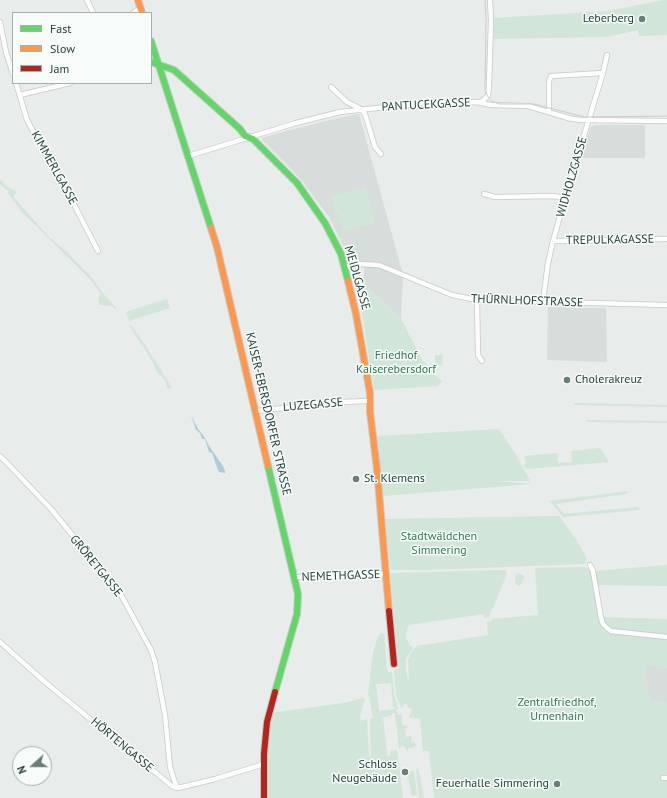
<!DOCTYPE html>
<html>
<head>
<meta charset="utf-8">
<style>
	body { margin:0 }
	#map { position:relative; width:667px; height:798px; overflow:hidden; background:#e8ecea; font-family:"PT Sans",sans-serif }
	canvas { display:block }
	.legend { position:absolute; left:12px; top:12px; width:140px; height:72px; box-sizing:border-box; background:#f7fbf9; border:1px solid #a3b1ad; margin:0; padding:5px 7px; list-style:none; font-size:12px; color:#24413c }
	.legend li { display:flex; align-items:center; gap:8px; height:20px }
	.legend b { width:20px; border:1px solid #a3b1ad }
	.north { position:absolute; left:12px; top:746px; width:40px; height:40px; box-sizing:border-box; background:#f7fbf9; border:1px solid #a3b1ad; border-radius:50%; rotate:249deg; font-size:11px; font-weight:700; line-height:16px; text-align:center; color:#24413c }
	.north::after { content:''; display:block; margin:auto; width:14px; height:18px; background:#697d79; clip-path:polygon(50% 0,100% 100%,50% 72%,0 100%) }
</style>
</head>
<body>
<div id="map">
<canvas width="667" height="798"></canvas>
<ul class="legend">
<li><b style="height:5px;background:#63d668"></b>Fast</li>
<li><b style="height:5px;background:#ff974d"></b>Slow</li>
<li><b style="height:5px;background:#b3261e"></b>Jam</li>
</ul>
<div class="north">N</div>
</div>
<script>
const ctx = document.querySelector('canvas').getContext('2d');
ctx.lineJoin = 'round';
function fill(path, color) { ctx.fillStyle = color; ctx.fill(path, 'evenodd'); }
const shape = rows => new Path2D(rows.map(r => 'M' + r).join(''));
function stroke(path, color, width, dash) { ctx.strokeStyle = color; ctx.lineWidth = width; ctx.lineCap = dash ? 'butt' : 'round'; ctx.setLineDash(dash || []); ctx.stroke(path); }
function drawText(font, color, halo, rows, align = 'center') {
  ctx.font = font + ' "PT Sans",sans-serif'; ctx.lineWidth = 3; ctx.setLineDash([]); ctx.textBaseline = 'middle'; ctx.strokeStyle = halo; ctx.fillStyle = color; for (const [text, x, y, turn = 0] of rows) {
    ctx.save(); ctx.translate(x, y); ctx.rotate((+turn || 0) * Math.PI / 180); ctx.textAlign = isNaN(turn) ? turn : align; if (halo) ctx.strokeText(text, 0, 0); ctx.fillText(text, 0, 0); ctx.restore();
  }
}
fill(shape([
	[359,114,403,275,401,319,364,284,363,278,364,277,364,267,350,271,346,252,329,217,302,181,289,167,262,140,262,138,282,132,346,116],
	[594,125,645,125,645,158,582,158,590,128],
	[548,307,606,308,607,362,547,360],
	[644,664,667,668,667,703,649,701]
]), '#d6dddb');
fill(shape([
	[664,0,667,0,667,35,639,36,638,30,606,37,494,39,494,18,608,11],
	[0,179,6,186,17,192,13,196,16,200,49,237,67,252,93,279,102,292,116,308,115,309,112,306,100,305,98,299,101,294,90,279,22,212,8,193,8,191,0,184],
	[366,187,376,223,343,232,338,213,335,213,331,196,355,190,360,207,355,189],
	[364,284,401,319,422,359,433,374,442,381,438,386,374,390,363,319,355,286],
	[167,299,170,308,129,321,126,312],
	[129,325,132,326,145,345,171,386,171,389,167,388,165,380,157,372,153,362],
	[435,355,443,355,442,365,435,364],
	[574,403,667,405,667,407,575,405],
	[586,420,667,421,667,423,587,422],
	[499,429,516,455,531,482,527,481,496,481,532,484,383,496,377,436],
	[600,448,609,462,526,469,523,465,526,464,524,456,557,453,558,463,572,462,571,451],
	[629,491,625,494,556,504,564,514,638,507,640,510,563,517,550,501],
	[559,516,576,539,587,559,584,564,426,570,390,570,385,519],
	[667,565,667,586,597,585,595,571],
	[581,567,587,568,591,570,600,621,607,630,667,638,667,668,644,665,649,701,667,703,667,798,434,798,429,751,423,751,420,719,418,718,409,718,409,715,411,714,411,708,408,708,407,704,404,704,402,709,396,695,394,671,398,669,390,573,502,570,505,570,507,574,489,617,485,618,483,614,409,625,406,632,406,638,410,646,413,647,406,659,406,669,408,680,409,680,408,660,412,651,417,646,488,635,487,622,492,621,492,619,538,615,535,568],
	[518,573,523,575,524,577,520,586,518,586,516,584,515,581,516,575],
	[602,617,667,619,667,636,610,629,604,623],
	[384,633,387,670,389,672,392,672,394,694,398,708,396,710,398,715,401,714,402,718,402,726,406,725,408,728,404,729,404,730,405,730,406,737,411,736,412,742,414,742,416,745,413,748,408,748,407,753,406,749,402,745,399,749,395,713,392,713,392,715,383,718,387,754,386,756,391,755,390,751,397,750,403,798,264,798,264,764,270,713,343,703,363,698,365,699,360,716,361,721,367,719,369,756,371,756,370,719,373,718,370,699,368,695,373,652,377,640,380,634],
	[391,683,393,707,395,707,395,709,379,711,376,684],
	[418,768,423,791,424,798,419,798,416,770],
	[414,771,417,795,412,796,407,772]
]), '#d1e5d9');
fill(shape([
	[191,415,198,429,205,438,209,446,223,466,225,471,225,473,219,472,218,470,212,453,209,452,205,439,202,439,200,433,196,430]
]), '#aaced9');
const street = shape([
	[87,0,93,13],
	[133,13,140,8],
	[0,22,6,52,13,74],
	[16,83,27,120,38,140,47,152,98,251],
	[331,87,347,102,361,109,365,114,375,147,381,154],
	[20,95,70,83],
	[481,102,488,96,489,86,491,20,490,0],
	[549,112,549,81,551,76,603,73],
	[188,156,296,123,340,112,424,103,477,102,491,105,528,106,572,119,582,120,667,121],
	[484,194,495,197,553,196,565,198],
	[553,241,667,239],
	[345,267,359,264,379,265,452,295,477,300,667,305],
	[477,300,478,355,482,361],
	[543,301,548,263,553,241,565,198,603,73,607,55],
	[256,411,340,402,369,401],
	[0,456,8,464,51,509,120,593,151,650,155,662,165,715,170,767,174,780,178,788],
	[590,565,593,571,601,618,603,624,607,628,611,631,667,637],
	[295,577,345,576,386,574],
	[0,642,45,682,172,786,178,788,215,779,264,764],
	[663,778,667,778]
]);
const fast = shape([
	[151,41,211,228],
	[151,62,174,70,240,129,245,136,253,139,297,183,325,223,341,254,348,281],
	[268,466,298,594,297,614,275,692]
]);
const slow = shape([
	[138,0,142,13],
	[211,228,217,247,268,466],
	[348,281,356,314,370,393,370,412,377,469,389,611]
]);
const jam = shape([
	[389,611,394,664],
	[264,798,264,754,267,722,275,692]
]);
stroke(street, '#c5c9c8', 6);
stroke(fast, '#c3cac8', 8);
stroke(slow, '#c3cac8', 8);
stroke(jam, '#c3cac8', 8);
stroke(street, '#fcfcfc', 4.5);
stroke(fast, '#63d668', 6);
stroke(slow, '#ff974d', 6);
stroke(jam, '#b3261e', 6);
stroke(shape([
	[485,0,486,18,485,89,488,97,492,101,499,104,534,104,584,117,667,116]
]), '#c9cdcb', 1);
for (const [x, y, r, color] of [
	[642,19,4,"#697d79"],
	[567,380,4,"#697d79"],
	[356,479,4,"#697d79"],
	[405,772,4,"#697d79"],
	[557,784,4,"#697d79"]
]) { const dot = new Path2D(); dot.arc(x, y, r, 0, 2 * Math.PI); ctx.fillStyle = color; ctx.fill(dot); stroke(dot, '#f7fbf9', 1.5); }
drawText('12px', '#24413c', '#f7fbf9', [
	["Leberberg",634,19],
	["Cholerakreuz",575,380,"left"],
	["St. Klemens",364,479,"left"],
	["Schloss",397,765],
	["Neugebäude",397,779],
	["Feuerhalle Simmering",549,784]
], 'right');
drawText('12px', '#24413c', '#f7fbf9', [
	["PANTUCEKGASSE",426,105,-3],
	["KIMMERLGASSE",54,168,61],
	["WIDHOLZGASSE",572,177,-74],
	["TREPULKAGASSE",610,240,-1],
	["MEIDLGASSE",357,278,74],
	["THÜRNLHOFSTRASSE",527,301,2],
	["LUZEGASSE",313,405,-5],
	["KAISER-EBERSDORFER STRASSE",268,414,77],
	["GRÖRETGASSE",96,566,51],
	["NEMETHGASSE",341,576,-2],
	["HÖRTENGASSE",122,745,40]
]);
drawText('12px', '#2e7852', '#f7fbf9', [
	["Friedhof",396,356],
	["Kaiserebersdorf",396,370],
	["Stadtwäldchen",439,537],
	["Simmering",439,551],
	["Zentralfriedhof,",557,703],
	["Urnenhain",557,717]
]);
</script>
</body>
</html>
